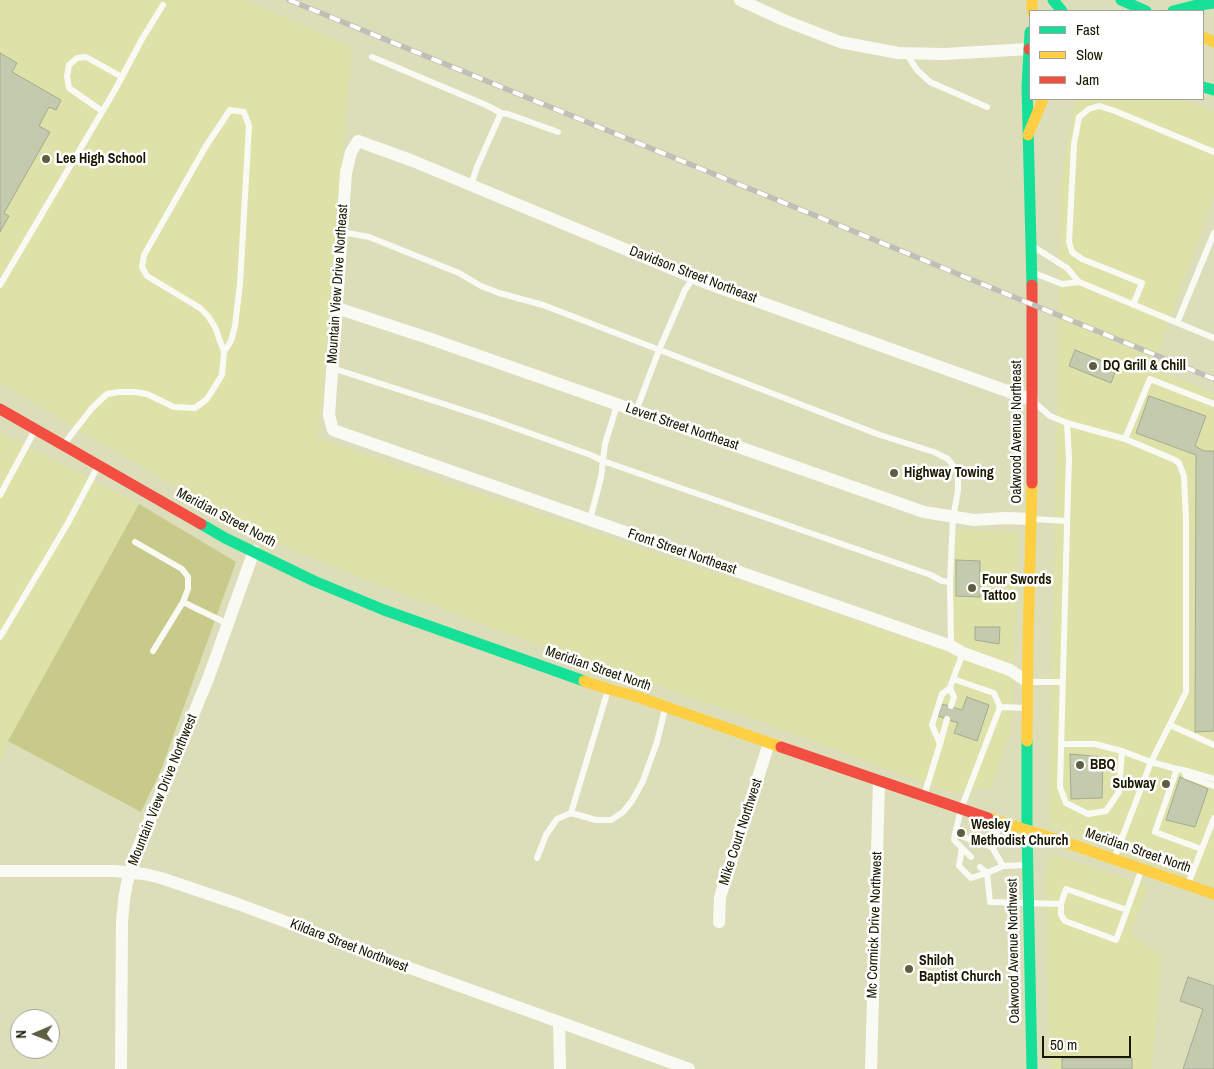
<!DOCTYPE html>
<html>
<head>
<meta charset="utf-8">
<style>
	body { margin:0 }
	#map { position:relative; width:1214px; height:1069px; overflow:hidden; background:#dcdeba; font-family:"Archivo Narrow",sans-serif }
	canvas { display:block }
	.legend { position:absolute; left:1029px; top:10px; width:175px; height:90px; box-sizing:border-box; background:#fff; border:1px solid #a3a399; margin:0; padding:6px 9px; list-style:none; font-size:15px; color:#191901 }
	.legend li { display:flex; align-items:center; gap:10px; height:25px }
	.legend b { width:25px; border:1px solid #a3a399 }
	.north { position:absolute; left:10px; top:1009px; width:50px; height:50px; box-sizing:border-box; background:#fff; border:1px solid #a3a399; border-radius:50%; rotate:269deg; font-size:14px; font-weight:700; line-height:20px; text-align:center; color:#191901 }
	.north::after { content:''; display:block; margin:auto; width:18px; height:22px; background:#5d5e42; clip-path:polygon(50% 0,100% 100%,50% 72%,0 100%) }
	.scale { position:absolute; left:1042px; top:1036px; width:89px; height:22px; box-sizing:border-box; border:2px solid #191901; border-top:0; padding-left:6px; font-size:15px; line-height:18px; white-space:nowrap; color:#191901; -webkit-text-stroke:4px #fff; paint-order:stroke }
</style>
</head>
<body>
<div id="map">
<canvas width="1214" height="1069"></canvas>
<ul class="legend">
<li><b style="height:6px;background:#16e098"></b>Fast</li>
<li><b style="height:6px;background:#ffcf43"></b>Slow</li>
<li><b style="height:6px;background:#f24e42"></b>Jam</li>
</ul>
<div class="north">N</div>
<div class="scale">50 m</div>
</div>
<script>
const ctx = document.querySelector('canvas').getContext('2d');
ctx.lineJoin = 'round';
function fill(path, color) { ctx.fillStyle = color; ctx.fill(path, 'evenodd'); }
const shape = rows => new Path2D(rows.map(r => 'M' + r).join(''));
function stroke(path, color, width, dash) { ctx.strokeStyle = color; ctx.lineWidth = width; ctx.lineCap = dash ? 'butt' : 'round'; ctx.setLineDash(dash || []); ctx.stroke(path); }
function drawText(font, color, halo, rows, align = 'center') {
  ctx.font = font + ' "Archivo Narrow",sans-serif'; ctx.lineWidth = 5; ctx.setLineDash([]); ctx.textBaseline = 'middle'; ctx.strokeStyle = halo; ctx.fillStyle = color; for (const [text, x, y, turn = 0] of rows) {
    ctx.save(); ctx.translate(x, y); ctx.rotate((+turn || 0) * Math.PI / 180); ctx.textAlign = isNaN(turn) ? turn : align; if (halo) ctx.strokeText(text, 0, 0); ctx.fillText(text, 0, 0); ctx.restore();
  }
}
fill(shape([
	[0,0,246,0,352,47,318,439,951,653,953,554,957,530,1018,532,1011,731,991,788,952,793,740,714,493,629,308,556,245,527,0,383],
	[1075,99,1177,99,1214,111,1214,196,1152,368,1214,394,1214,886,1049,827,1061,182],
	[0,432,139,504,8,741,0,761],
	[1052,854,1149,887,1130,933,1162,956,1152,1069,1049,1069,1046,873]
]), '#dee1a8');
fill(shape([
	[139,504,236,562,161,770,141,812,8,741]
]), '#c8ca8a');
const building = shape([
	[0,53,17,63,12,72,61,100,56,110,49,107,39,126,50,132,4,213,9,216,0,232,0,53],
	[1075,350,1117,367,1111,383,1069,366,1075,350],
	[1149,396,1206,416,1195,446,1204,451,1214,451,1214,731,1195,732,1196,455,1136,433,1149,396],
	[956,560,980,561,980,597,956,596,956,560],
	[975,627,1000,627,999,644,975,640,975,627],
	[967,697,989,705,977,741,954,733,958,723,938,716,942,704,962,710,967,697],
	[1070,754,1103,757,1102,798,1071,799,1070,754],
	[1180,777,1208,789,1195,827,1166,820,1180,777],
	[1188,977,1214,986,1214,1069,1183,1069,1203,1009,1180,1001,1188,977],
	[1062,1058,1132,1058,1132,1069,1062,1069,1062,1058]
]);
fill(building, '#c3caae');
stroke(building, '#a4ab90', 1);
stroke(shape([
	[906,53,917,70,930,82,987,107],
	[372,57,486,105,501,113,508,114,558,132],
	[230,110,244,112,249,126,240,284,235,326,231,341,224,352,215,327,208,316,200,308,147,276,142,267,144,255,206,146,230,110],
	[102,111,69,88,67,77,69,65,77,58,86,57,122,77],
	[471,185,477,167,501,113],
	[342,232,369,237,459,273,481,286,499,293,543,305,880,435,934,452,948,459,958,472,958,490,953,518,950,582,951,646],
	[1034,247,1067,268,1079,282,1214,338],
	[1034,273,1062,284,1079,282],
	[0,285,115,90,142,39,163,5],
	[1133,305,1142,283,1082,259,1072,252,1069,242,1074,144,1079,117,1089,109,1099,106,1115,111,1214,152],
	[1177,323,1214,233],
	[332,368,487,418,591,455,603,461,931,575,942,581,950,582],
	[1035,403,1050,416,1067,423,1125,439,1175,460,1179,463,1184,476,1186,521,1186,692,1151,762,1114,859],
	[636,411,659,350,685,290,694,277],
	[1067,423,1069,458,1068,490,1060,787,1066,803,1088,814,1106,811,1119,792,1122,751],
	[1125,439,1150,379,1214,404],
	[64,444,92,408,107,394,119,392,135,392,147,394,174,407,195,408,207,399,222,375,224,352],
	[0,495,35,430],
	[1033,519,1067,521],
	[590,520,601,477,605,444,617,405],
	[135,542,182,569,188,577,188,589,183,602],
	[0,637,68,523,98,466],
	[153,651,183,602,228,624],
	[963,653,953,679,994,693,1000,707],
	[1029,682,1063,682],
	[950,688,954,697,951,706],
	[1170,725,1214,745],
	[940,744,947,719],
	[1062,744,1095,744,1122,751,1151,762,1177,769],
	[1184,770,1186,776,1214,786],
	[924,796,940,744,932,725,942,694,950,688,953,679],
	[571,813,608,690],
	[1000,824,992,847,1003,866],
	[955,834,954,840,971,857],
	[992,847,955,834,961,809,1000,707,1027,708],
	[962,848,959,866,971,878,987,873,980,867],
	[1201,849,1155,832,1177,769,1184,770,1214,779],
	[537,858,546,835,557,819,571,813,596,820,611,820,623,812,632,801,643,781,657,742,665,709],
	[1027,865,1003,866,987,873,990,902,1061,904],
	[1188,884,1214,818],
	[1127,910,1066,889,1061,904,1061,915,1065,921,1116,940,1127,910,1141,871]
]), '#fafaf5', 6);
stroke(shape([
	[740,0,786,21,840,42,898,53,944,54,1029,49],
	[337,308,431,339,924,512,974,520,1005,518,1031,519],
	[1028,682,1010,670,963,653,951,646,333,430,329,415,346,173,351,152,358,141,413,161,704,282,1032,400],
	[0,871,115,871,144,874,161,878,238,904,396,963,689,1069],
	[719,922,720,897,769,743],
	[559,1023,560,1069],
	[121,1069,122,922,124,900,127,883,135,855,208,679,254,551],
	[871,1069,879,781]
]), '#fafaf5', 12);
stroke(shape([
	[1053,0,1062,11],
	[1121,0,1146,11],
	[1173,11,1193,6,1214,3],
	[1030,32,1027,87,1032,285],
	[1203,87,1214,90],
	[201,524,225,538,314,581,384,610,584,681],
	[1027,741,1027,831,1032,1069]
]), '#16e098', 11);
stroke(shape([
	[1032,0,1032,11],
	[1203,37,1214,42],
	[1028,135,1043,99],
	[584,681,608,689,635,696,781,747],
	[1027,741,1028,642,1032,483],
	[988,818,1062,841,1214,894]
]), '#ffcf43', 11);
stroke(shape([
	[1029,49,1030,49],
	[1032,285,1032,483],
	[0,409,201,524],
	[781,747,988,818]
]), '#f24e42', 11);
const rail = shape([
	[289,0,1214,379]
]);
stroke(rail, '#bfbfb6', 5.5);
stroke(rail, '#fff', 4, [11]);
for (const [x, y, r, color] of [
	[46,159,5,"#5d5e42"],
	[1093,366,5,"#5d5e42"],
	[894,473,5,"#5d5e42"],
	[972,588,5,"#5d5e42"],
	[1080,765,5,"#5d5e42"],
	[1166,784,5,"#5d5e42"],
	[961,833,5,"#5d5e42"],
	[909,969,5,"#5d5e42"]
]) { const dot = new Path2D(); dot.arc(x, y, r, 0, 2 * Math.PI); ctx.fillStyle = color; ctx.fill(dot); stroke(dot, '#fff', 2); }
drawText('bold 14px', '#191901', '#fff', [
	["Lee High School",56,159],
	["DQ Grill & Chill",1103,366],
	["Highway Towing",904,473],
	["Four Swords",982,580],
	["Tattoo",982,596],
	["BBQ",1090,765],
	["Subway",1156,784,"right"],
	["Wesley",971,825],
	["Methodist Church",971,841],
	["Shiloh",919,961],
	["Baptist Church",919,977]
], 'left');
drawText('14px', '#191901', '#fff', [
	["Davidson Street Northeast",693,275,21],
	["Mountain View Drive Northeast",338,284,-86],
	["Levert Street Northeast",682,427,19],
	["Oakwood Avenue Northeast",1017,432,-90],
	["Meridian Street North",226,518,28],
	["Front Street Northeast",682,552,19],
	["Meridian Street North",598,669,19],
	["Mountain View Drive Northwest",163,790,-68],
	["Mike Court Northwest",741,832,-72],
	["Meridian Street North",1138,851,19],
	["Mc Cormick Drive Northwest",875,925,-88],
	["Kildare Street Northwest",349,946,21],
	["Oakwood Avenue Northwest",1014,951,-91]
]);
</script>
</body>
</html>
